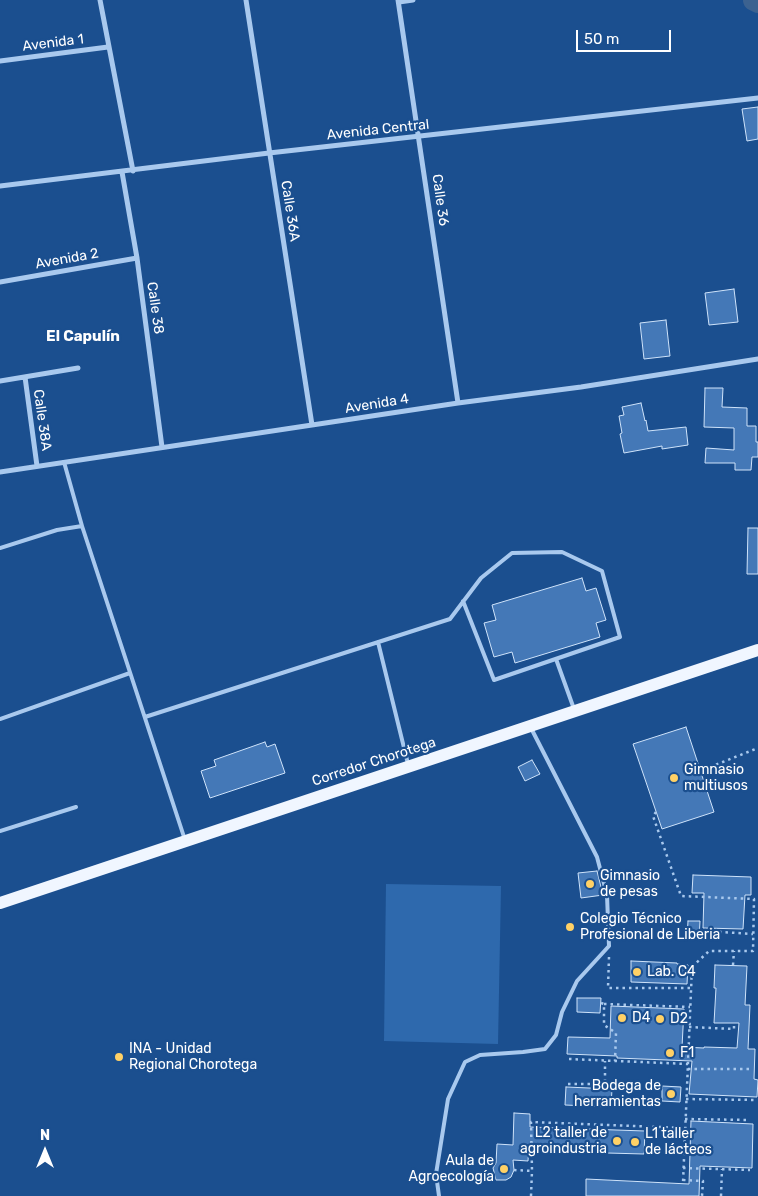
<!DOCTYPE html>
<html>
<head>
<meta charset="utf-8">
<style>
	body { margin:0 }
	#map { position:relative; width:758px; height:1196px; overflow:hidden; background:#1b4f8f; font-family:Rubik,sans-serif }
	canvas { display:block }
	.north { position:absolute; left:20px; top:1126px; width:50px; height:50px; -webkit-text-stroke:4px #1b4f8f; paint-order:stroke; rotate:0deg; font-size:14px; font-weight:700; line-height:20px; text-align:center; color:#fff }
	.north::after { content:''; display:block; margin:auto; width:18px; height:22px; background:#fff; clip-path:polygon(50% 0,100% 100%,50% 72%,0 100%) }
	.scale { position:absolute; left:576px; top:30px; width:95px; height:22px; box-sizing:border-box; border:2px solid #fff; border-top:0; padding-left:6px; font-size:15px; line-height:18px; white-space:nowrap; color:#fff; -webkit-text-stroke:4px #1b4f8f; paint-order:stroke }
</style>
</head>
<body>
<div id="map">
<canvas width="758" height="1196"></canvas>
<div class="north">N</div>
<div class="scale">50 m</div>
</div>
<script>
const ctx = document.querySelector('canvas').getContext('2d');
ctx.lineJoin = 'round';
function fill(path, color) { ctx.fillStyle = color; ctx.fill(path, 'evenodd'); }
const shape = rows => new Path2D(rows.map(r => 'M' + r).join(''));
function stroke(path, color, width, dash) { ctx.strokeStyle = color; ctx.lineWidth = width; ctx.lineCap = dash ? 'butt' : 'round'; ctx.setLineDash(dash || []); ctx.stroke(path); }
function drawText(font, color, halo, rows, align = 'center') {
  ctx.font = font + ' Rubik,sans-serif'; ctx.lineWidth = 4.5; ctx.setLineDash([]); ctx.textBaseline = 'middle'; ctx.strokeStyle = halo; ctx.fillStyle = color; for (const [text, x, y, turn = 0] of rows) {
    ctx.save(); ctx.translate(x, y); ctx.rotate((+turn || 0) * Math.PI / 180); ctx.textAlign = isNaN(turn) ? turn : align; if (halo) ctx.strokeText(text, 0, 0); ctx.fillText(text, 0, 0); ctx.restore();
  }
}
fill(shape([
	[386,884,501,886,498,1044,384,1041]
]), '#2e69ad');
stroke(shape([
	[754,0,758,2]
]), '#3c6290', 22);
const building = shape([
	[758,107,758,139,747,141,742,109,758,107],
	[734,289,738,322,709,325,705,293,734,289],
	[666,320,670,356,644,359,640,323,666,320],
	[705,388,723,388,722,407,747,408,747,426,756,426,756,442,758,442,758,457,752,457,751,470,735,470,735,463,705,463,706,448,734,450,734,428,704,427,705,388],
	[641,403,645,421,646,420,648,431,686,427,688,445,662,449,662,446,624,453,620,434,622,433,619,416,624,415,622,407,641,403],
	[748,528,758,528,758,574,747,574,748,528],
	[582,578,586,591,596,588,606,620,596,623,600,637,515,663,512,652,494,657,484,623,496,620,492,605,582,578],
	[686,727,714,812,662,829,633,744,686,727],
	[265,742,267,747,275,744,285,773,210,798,201,771,216,766,214,760,265,742],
	[532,760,540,774,525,781,518,767,532,760],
	[597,871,603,895,581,898,578,873,597,871],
	[693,875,751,877,751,895,745,895,743,929,703,928,704,893,692,893,693,875],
	[688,921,700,921,699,939,687,939,688,921],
	[631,961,677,963,677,964,688,965,687,984,631,982,631,961],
	[715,965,747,966,745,1005,750,1005,748,1049,755,1049,754,1079,758,1080,757,1097,689,1094,692,1061,617,1058,617,1056,567,1054,568,1037,610,1038,611,1006,684,1009,682,1047,704,1048,704,1047,737,1048,739,1023,714,1023,716,988,714,988,715,965],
	[577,998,601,998,600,1013,577,1012,577,998],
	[662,1086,681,1087,680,1102,662,1101,662,1086],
	[566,1087,612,1089,611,1107,565,1105,566,1087],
	[514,1113,530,1114,530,1127,645,1131,644,1154,607,1153,607,1148,529,1144,528,1161,513,1160,514,1170,511,1177,506,1180,496,1180,493,1168,496,1163,497,1144,513,1145,514,1113],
	[691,1121,753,1124,752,1168,700,1166,699,1196,586,1196,586,1179,689,1184,691,1121]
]);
fill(building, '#4478b7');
stroke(building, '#cfe3fa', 1);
stroke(shape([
	[710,767,758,748],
	[656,812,653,816,681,896,754,899,753,951,709,951,692,967,683,1183],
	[706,931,753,934],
	[609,957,608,988,691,988],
	[733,965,734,951],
	[601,1003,604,1004,604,1025,616,1033,615,1061],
	[604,1004,690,1007],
	[689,1027,734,1029,734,1023],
	[569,1059,688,1064],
	[688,1069,753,1069],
	[568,1084,605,1084,605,1061],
	[686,1099,756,1100],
	[685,1119,750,1120],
	[683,1168,750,1170],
	[514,1170,532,1171,531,1122,685,1128],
	[683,1180,703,1181,702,1196],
	[531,1196,532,1171],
	[721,1196,722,1169]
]), '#a9c9ee', 2.5, [2.5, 4]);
stroke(shape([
	[64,462,82,526],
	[0,548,57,530,82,526,185,840],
	[378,642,408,764],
	[556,659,574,709],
	[145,717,450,619,481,578,512,553,562,552,602,571,620,637,494,680,463,601],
	[0,719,130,673],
	[0,831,76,807],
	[439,1196,436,1174,448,1099,465,1062,480,1055,523,1052,545,1049,556,1035,562,1012,577,981,609,946,607,895,597,857,531,728]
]), '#a9c9ee', 4);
stroke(shape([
	[100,0,133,171],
	[246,0,312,425],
	[398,0,458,403],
	[399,2,413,0],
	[0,61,108,47],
	[122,172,137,258,162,447],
	[0,186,269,153,758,98],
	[0,282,137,258],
	[25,377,37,466],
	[0,381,78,368],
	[0,472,458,403,581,387,758,359]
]), '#a9c9ee', 5);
stroke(shape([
	[0,903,758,650]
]), '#f0f6ff', 12);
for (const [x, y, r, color] of [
	[674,778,5,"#ffd166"],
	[590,884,5,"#ffd166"],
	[570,927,5,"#ffd166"],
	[637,972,5,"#ffd166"],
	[622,1018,5,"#ffd166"],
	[660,1019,5,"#ffd166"],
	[670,1053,5,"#ffd166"],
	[119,1057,5,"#ffd166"],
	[671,1094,5,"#ffd166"],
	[617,1141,5,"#ffd166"],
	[635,1142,5,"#ffd166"],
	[504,1169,5,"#ffd166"]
]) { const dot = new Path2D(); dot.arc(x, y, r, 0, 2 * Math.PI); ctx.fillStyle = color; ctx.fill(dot); stroke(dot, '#1b4f8f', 2); }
drawText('14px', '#fff', '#1b4f8f', [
	["Avenida 1",53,43,-7],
	["Avenida Central",378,130,-6],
	["Calle 36",440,200,82],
	["Calle 36A",290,211,81],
	["Avenida 2",67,259,-10],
	["Calle 38",155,308,82],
	["Avenida 4",377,404,-9],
	["Calle 38A",42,420,82],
	["Corredor Chorotega",374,762,-18]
]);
drawText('14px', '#fff', '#1b4f8f', [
	["Gimnasio",684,770],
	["multiusos",684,786],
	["Gimnasio",600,876],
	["de pesas",600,892],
	["Colegio Técnico",580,919],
	["Profesional de Liberia",580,935],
	["Lab. C4",647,972],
	["D4",632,1018],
	["D2",670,1019],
	["INA - Unidad",129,1049],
	["Regional Chorotega",129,1065],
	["F1",680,1053],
	["Bodega de",661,1086,"right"],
	["herramientas",661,1102,"right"],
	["L2 taller de",607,1133,"right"],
	["agroindustria",607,1149,"right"],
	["L1 taller",645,1134],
	["de lácteos",645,1150],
	["Aula de",494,1161,"right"],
	["Agroecología",494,1177,"right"]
], 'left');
drawText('bold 15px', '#fff', '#1b4f8f', [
	["El Capulín",83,337]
]);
</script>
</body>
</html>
